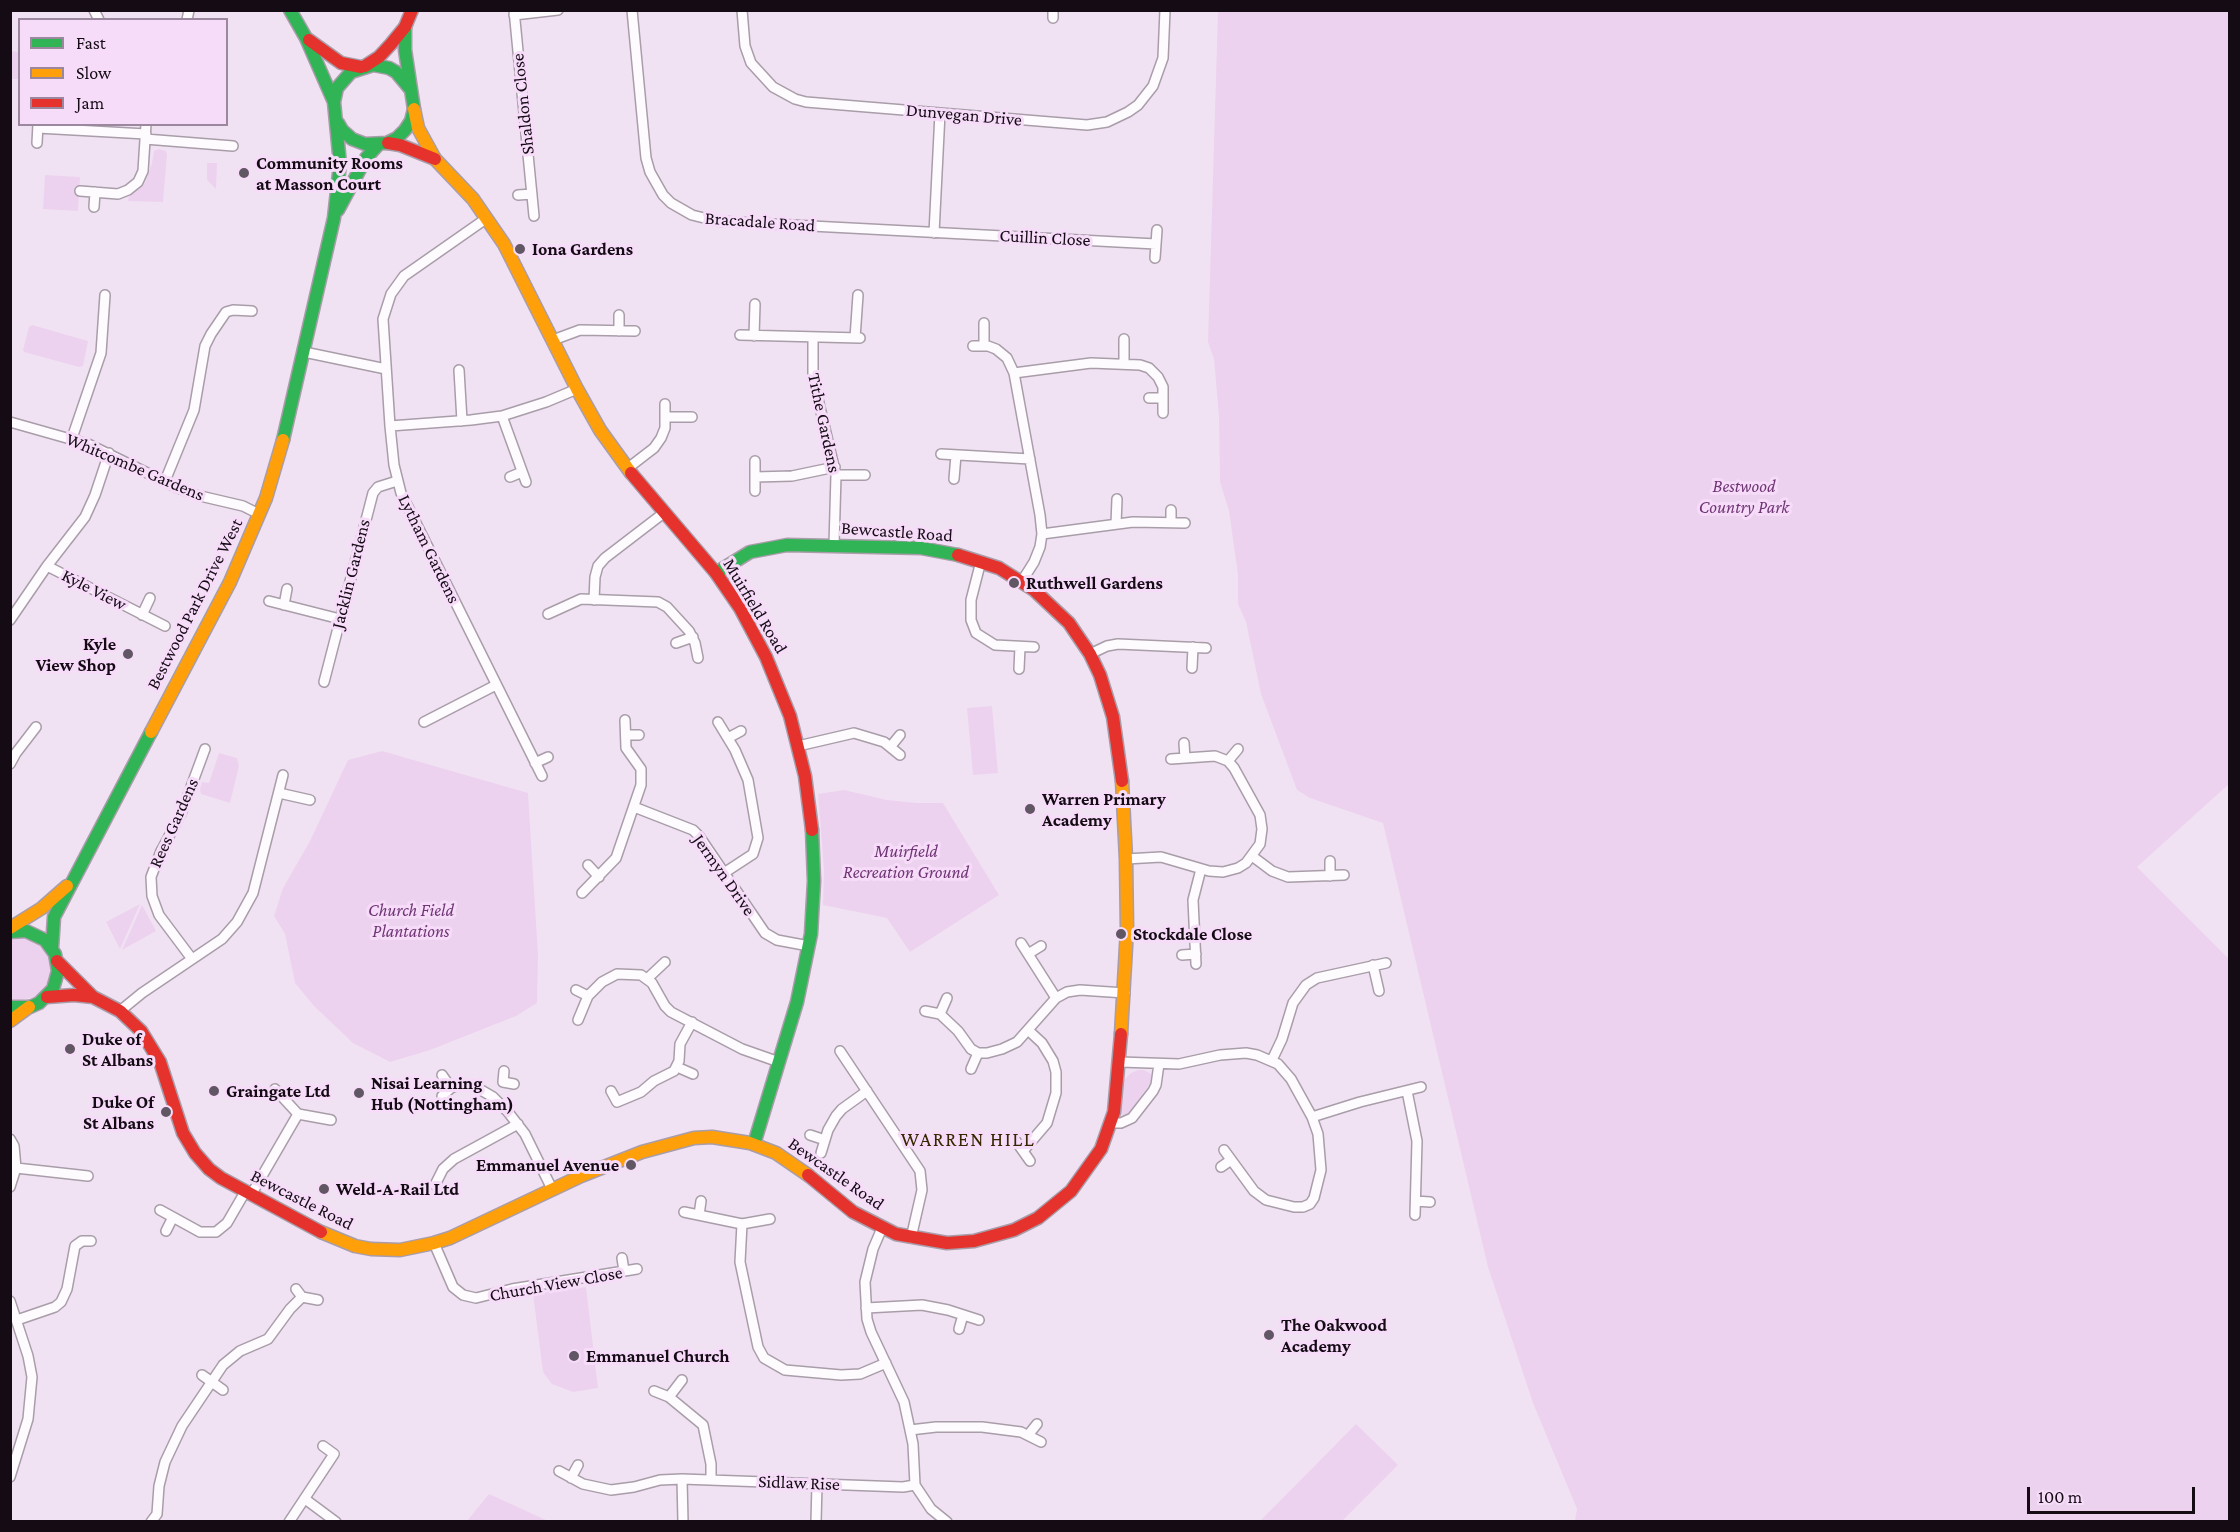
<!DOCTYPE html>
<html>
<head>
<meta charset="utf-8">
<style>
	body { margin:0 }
	#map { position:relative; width:2240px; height:1532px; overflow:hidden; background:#f1e2f3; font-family:"Crimson Pro",serif }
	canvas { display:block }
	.frame { position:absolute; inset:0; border:12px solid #140b15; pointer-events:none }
	.legend { position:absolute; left:18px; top:18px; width:210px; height:108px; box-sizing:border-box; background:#f7dcf9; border:2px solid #9c889e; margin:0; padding:8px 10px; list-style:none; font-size:18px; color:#140b15 }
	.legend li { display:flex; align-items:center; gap:12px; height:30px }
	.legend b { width:30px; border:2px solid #9c889e }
	.scale { position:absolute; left:2027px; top:1487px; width:168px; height:27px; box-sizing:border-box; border:3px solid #140b15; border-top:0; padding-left:8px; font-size:18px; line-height:21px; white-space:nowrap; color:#140b15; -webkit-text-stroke:4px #f7dcf9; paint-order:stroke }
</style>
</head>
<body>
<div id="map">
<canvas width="2240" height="1532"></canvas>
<div class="frame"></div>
<ul class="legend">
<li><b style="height:8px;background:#30b455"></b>Fast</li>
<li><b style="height:8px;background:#ff9f0a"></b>Slow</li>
<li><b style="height:8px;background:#e5322d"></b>Jam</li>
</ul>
<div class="scale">100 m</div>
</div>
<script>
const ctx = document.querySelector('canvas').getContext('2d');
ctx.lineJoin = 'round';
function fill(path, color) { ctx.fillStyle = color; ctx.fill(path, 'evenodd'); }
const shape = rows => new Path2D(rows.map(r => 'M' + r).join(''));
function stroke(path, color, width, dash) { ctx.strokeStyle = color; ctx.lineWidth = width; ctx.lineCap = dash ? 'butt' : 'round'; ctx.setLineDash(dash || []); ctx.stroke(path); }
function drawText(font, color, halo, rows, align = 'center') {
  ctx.font = font + ' "Crimson Pro",serif'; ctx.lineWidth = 6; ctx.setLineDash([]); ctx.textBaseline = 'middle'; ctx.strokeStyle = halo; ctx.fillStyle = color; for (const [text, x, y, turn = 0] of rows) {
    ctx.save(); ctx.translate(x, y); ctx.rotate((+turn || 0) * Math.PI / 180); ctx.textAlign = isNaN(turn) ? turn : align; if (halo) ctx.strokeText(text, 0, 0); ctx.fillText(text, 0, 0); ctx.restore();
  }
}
fill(shape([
	[1218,11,2229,11,2229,784,2137,867,2229,959,2229,1521,1575,1521,1577,1509,1533,1403,1488,1267,1383,823,1310,798,1297,790,1261,694,1246,622,1238,604,1238,575,1229,511,1220,482,1219,416,1214,359,1208,342],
	[11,51,19,52,19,79,11,79],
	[159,149,166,151,167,155,163,202,128,201,129,196,145,183,152,163,154,151],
	[207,163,217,163,216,189,207,180],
	[45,175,80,177,78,211,43,209],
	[32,325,88,341,83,366,79,367,24,352,23,350,29,327],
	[992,706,998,773,973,775,967,708],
	[382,751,528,793,538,955,537,1003,516,1016,430,1050,390,1062,353,1043,314,1006,295,983,285,934,274,916,283,888,310,841,348,760],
	[219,753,237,758,239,766,230,803,201,794,200,789,202,782,209,783],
	[844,790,887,800,916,803,943,803,999,895,910,952,887,918,823,905,824,870,818,794],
	[140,904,120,949,106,922],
	[142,905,156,931,122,950],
	[24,938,37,943,43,947,50,959,52,973,47,986,38,996,17,1001,11,1000,10,940],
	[1138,1070,1144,1070,1151,1074,1151,1082,1129,1114,1124,1116,1121,1115,1120,1110,1124,1080,1131,1073],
	[586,1287,598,1388,573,1392,552,1384,543,1372,533,1294],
	[1356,1424,1398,1465,1342,1521,1260,1521],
	[489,1494,546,1520,547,1521,467,1521]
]), '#edd2ef');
const street = shape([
	[94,10,99,20],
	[514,10,534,216],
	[632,10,646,158,650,172,663,195,671,203,692,215,716,221,1156,244],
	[742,10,745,46,751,63,773,87,795,99,806,102,1087,125,1107,122,1128,112,1138,105,1153,86,1163,58,1165,10],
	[514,15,558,10],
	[1053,18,1053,10],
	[187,20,189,10],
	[38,128,146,134],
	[145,139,233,146],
	[37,143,38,124],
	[80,191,118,194,128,190,138,182,143,171,146,124],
	[518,195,532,194],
	[94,207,95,192],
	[487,218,404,276,391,294,383,319,390,426,394,465,401,493,542,776],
	[934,233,940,113],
	[1155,258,1157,230],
	[619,331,619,315],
	[740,335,860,338],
	[754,336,755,304],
	[813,337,813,378,836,475,834,545],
	[855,338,858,295],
	[553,340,580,330,635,331],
	[973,346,988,346,996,349,1007,358,1014,373,1040,515,1042,534,1040,547,1034,562,1022,581],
	[984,346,984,323],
	[304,352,386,369],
	[1124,363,1124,339],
	[459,370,462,421],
	[1014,373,1091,363,1140,365,1149,368,1158,377,1163,387,1163,413],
	[1149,398,1163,398],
	[502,416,526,482],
	[665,417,692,417],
	[10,422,88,444,178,488,196,495,243,506,259,514],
	[390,426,471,420,502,416,546,402,577,389],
	[72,438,101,353,105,295],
	[941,454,1030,459],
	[755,461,755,491],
	[628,468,654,448,661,438,665,428,665,404],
	[836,475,865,475],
	[510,477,522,472],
	[755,477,792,476,835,467],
	[954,479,956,455],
	[165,481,194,410,205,346,211,334,226,312,233,310,252,311],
	[1171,522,1171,510],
	[1116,524,1117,499],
	[1042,534,1133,522,1185,523],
	[981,561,971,600,971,620,976,633,995,645,1034,647],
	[47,566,165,626],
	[594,600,595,577,598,566,605,558,665,512],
	[269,601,340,619],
	[284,605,287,589],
	[548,614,581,599,658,602,667,607,689,631,695,643,698,658],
	[142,615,150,598],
	[10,620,47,566,85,517,95,495,109,453],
	[676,643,693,637],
	[1090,654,1107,646,1118,644,1206,648],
	[1192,668,1193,647],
	[1019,669,1020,647],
	[324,682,373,493,378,487,397,481],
	[424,722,496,685],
	[718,722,735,750,748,780,758,838,753,854,724,873],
	[626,735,639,735],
	[728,738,741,731],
	[1184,743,1185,758],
	[798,746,854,733,884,742,900,755],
	[891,746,900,735],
	[1228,761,1238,749],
	[535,763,548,757],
	[10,764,16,753,36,727],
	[279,793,310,800],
	[634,807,693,830,699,836,765,933,777,940,809,946],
	[1252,856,1272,871,1288,877,1344,875],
	[1126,859,1161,857,1209,871,1223,872,1238,868,1246,863,1260,844,1262,829,1260,815,1234,768,1228,761,1215,756,1171,759],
	[1330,861,1330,876],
	[588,865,599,877],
	[582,893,616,858,641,785,641,769,626,748,625,720],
	[1021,943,1056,998],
	[1028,954,1041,946],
	[1182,955,1196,954],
	[192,959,159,915,152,896,151,877,161,851,181,814,205,749],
	[1196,964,1193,900,1201,869],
	[1373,965,1379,991],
	[648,978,665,962],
	[576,990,588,996],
	[120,1011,142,993,222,939,237,922,253,893,283,775],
	[925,1011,940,1014,947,998],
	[940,1014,958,1031,971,1049,978,1053,987,1053,1002,1049,1017,1042,1056,998,1067,992,1080,990,1125,993],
	[578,1020,588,996,602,982,617,974,641,975,652,983,665,1006,671,1012,742,1049,779,1062],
	[840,1051,920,1171,922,1190,911,1238],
	[1272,1060,1282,1039,1293,1003,1306,985,1317,978,1386,963],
	[1120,1062,1179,1064,1220,1055,1246,1053,1257,1055,1278,1064,1291,1079,1312,1117,1318,1134,1321,1170,1314,1198,1310,1204,1303,1207,1294,1207,1266,1200,1254,1191,1224,1150],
	[677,1067,693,1074],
	[971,1069,978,1053],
	[504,1071,503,1082,514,1084],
	[442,1075,451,1088],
	[275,1089,298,1114,331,1120],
	[611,1091,617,1102,641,1092,654,1081,674,1071,679,1061,680,1044,692,1022],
	[1407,1091,1417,1141,1415,1215],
	[442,1096,451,1088,461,1084,474,1086,493,1097,508,1112,525,1134,552,1189],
	[1312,1117,1360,1102,1421,1087],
	[1111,1123,1121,1123,1132,1118,1153,1091,1156,1085,1159,1064],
	[810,1135,825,1140],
	[1013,1137,1030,1161],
	[10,1139,14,1146,16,1168,10,1187],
	[1023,1151,1047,1123,1056,1093,1056,1072,1053,1061,1042,1043,1028,1030],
	[821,1153,828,1130,836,1116,842,1109,867,1091],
	[1221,1167,1231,1160],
	[16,1168,88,1176],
	[435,1185,443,1169,454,1159,518,1124],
	[251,1195,298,1114],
	[1416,1201,1430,1202],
	[160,1210,200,1232,216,1232,227,1223,245,1192],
	[684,1212,742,1224,770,1219],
	[699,1215,701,1201],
	[742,1224,740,1262,758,1347,764,1358,785,1370,841,1375,860,1374,886,1363],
	[882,1228,873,1249,865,1282,867,1319,871,1332,904,1402,913,1444,915,1485,931,1509,947,1522],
	[166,1231,173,1217],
	[434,1243,453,1287,463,1295,476,1298,512,1289,637,1269],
	[622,1258,624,1271],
	[296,1289,302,1297,318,1300],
	[10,1301,28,1356,32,1377,28,1419,10,1477],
	[866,1308,922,1305,948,1310,979,1320],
	[17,1320,55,1307,61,1302,67,1289,75,1246,82,1241,91,1241],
	[959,1329,963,1315],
	[202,1375,223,1390],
	[654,1391,669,1397,703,1425,711,1464,711,1480],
	[669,1397,682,1380],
	[910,1430,936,1427,982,1427,1021,1432,1041,1442],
	[1029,1434,1037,1424],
	[559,1471,583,1484,611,1490,634,1487,660,1480,682,1479,903,1487,915,1485],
	[571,1478,578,1465],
	[682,1479,683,1522],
	[305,1499,336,1522],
	[151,1522,157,1514,159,1486,165,1462,182,1426,223,1365,240,1351,268,1339,290,1309,302,1297],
	[289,1522,334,1454,323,1446],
	[816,1522,817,1484]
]);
const fast = shape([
	[290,10,306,38,334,102],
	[338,123,342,130,352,139,365,144,387,143,397,138,405,130,411,121,414,109,405,50,405,27],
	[338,210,366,158,378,145],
	[283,440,334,218,340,164,334,102,337,88,351,72,373,65,389,68,396,72,411,90],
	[716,573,750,552,787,545,921,548,958,555],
	[10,932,26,931,45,940,55,954,58,971,53,989,39,1003,30,1007,10,1007],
	[52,948,54,917,151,732],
	[754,1144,797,1002,811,934,814,881,812,830]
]);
const slow = shape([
	[414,109,418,128,435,159,473,199,504,244,577,389,600,430,631,473],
	[151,732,230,582,266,498,283,440],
	[10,928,42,908,67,886],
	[10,1021,29,1007],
	[1121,1034,1127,929,1126,859,1122,781],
	[321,1232,355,1246,371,1249,400,1250,434,1243,450,1238,581,1176,642,1152,694,1138,712,1137,750,1143,776,1153,808,1175]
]);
const jam = shape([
	[309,40,341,63,361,67],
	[365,66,379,57,391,44,405,27,412,10],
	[388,143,400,145,435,159],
	[631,473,716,573,740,608,766,657,790,716,805,776,812,830],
	[958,555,999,568,1034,590,1069,623,1090,654,1100,675,1113,717,1122,781],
	[57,961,93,997,120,1011,141,1031,160,1062,183,1133,195,1153,209,1169,221,1178,321,1232],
	[47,997,74,995,93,997],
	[808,1175,853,1212,896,1234,947,1243,974,1241,1014,1230,1038,1218,1071,1191,1101,1149,1114,1112,1121,1034]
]);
stroke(street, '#a89da9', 12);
stroke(fast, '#a89da9', 15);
stroke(slow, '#a89da9', 15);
stroke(jam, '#a89da9', 15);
stroke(street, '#fdfbfd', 9);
stroke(fast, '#30b455', 12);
stroke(slow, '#ff9f0a', 12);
stroke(jam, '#e5322d', 12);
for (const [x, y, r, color] of [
	[244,173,6,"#615663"],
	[520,249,6,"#615663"],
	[1014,583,6,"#615663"],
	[128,654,6,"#615663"],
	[1030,809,6,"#615663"],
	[1121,934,6,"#615663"],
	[70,1049,6,"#615663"],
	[214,1091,6,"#615663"],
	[359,1093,6,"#615663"],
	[166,1112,6,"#615663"],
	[631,1165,6,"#615663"],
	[324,1189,6,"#615663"],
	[1269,1335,6,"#615663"],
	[574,1356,6,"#615663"]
]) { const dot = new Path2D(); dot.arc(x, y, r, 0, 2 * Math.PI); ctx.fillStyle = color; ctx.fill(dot); stroke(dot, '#f7dcf9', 2); }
drawText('18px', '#140b15', '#f7dcf9', [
	["Shaldon Close",523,104,-96],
	["Dunvegan Drive",964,115,5],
	["Bracadale Road",760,222,4],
	["Cuillin Close",1045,238,3],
	["Tithe Gardens",824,423,78],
	["Whitcombe Gardens",135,467,23],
	["Bewcastle Road",897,532,4],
	["Lytham Gardens",429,549,64],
	["Jacklin Gardens",351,574,-76],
	["Kyle View",94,590,27],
	["Bestwood Park Drive West",195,604,-63],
	["Muirfield Road",755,606,59],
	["Rees Gardens",174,823,-66],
	["Jermyn Drive",724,875,55],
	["Bewcastle Road",836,1174,35],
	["Bewcastle Road",302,1200,27],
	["Church View Close",556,1284,-10],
	["Sidlaw Rise",799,1483,2]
]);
drawText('bold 18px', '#140b15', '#f7dcf9', [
	["Community Rooms",256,163],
	["at Masson Court",256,184],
	["Iona Gardens",532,249],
	["Ruthwell Gardens",1026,583],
	["Kyle",116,644,"right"],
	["View Shop",116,665,"right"],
	["Warren Primary",1042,799],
	["Academy",1042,820],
	["Stockdale Close",1133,934],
	["Duke of",82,1039],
	["St Albans",82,1060],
	["Nisai Learning",371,1083],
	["Hub (Nottingham)",371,1104],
	["Graingate Ltd",226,1091],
	["Duke Of",154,1102,"right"],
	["St Albans",154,1123,"right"],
	["Emmanuel Avenue",619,1165,"right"],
	["Weld-A-Rail Ltd",336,1189],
	["The Oakwood",1281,1325],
	["Academy",1281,1346],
	["Emmanuel Church",586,1356]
], 'left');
drawText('italic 18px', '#6f3575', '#f7dcf9', [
	["Bestwood",1744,486],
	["Country Park",1744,507],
	["Muirfield",906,851],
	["Recreation Ground",906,872],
	["Church Field",411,910],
	["Plantations",411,931]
]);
ctx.letterSpacing = '1.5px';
drawText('20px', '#362700', '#f7dcf9', [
	["WARREN HILL",968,1140]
]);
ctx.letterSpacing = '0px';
</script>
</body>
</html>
